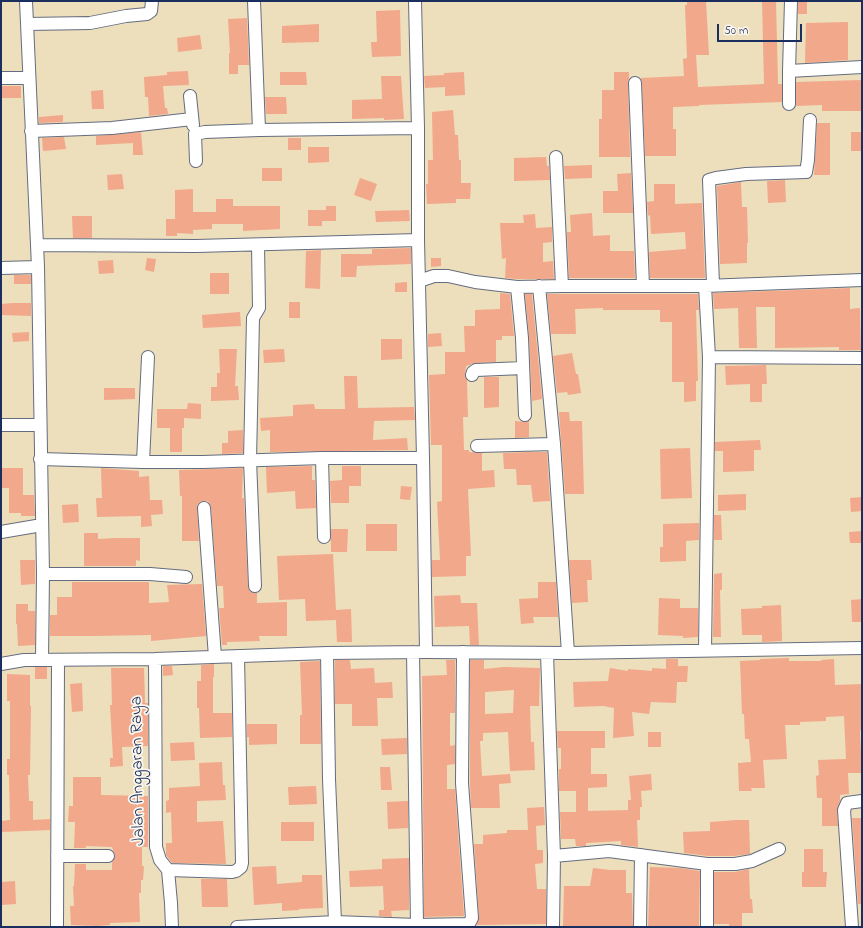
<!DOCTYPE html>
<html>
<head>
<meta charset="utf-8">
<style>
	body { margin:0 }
	#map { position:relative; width:863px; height:928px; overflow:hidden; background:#eddebc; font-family:"Indie Flower",sans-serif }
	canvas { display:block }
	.frame { position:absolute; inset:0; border:2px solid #1b2f5e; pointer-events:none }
	.scale { position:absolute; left:717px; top:24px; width:85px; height:18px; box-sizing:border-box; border:2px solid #1b2f5e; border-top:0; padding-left:5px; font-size:12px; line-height:14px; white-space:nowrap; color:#1b2f5e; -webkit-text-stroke:3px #fbf7ec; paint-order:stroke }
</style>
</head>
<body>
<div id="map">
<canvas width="863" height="928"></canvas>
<div class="frame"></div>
<div class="scale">50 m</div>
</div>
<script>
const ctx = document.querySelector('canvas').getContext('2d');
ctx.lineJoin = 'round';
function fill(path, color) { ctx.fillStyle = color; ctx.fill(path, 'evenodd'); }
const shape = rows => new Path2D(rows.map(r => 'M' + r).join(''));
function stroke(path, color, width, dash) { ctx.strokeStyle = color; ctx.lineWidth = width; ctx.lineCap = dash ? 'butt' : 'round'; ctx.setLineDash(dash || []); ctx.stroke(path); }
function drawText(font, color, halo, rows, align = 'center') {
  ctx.font = font + ' "Indie Flower",sans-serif'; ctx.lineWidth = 3.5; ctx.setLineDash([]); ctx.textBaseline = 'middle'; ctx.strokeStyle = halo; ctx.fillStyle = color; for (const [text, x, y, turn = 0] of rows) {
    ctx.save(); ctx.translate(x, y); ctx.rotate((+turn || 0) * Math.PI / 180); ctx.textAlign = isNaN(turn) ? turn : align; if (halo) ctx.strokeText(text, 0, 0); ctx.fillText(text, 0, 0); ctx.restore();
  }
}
fill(shape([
	[687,1,706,1,709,55,696,55,698,87,764,84,762,1,776,1,778,84,782,84,782,102,699,105,699,106,673,107,673,129,676,129,676,156,645,156,642,83,641,78,684,76,683,59,687,58,685,5,687,5],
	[798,1,807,1,807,14,798,14],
	[400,10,401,56,372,57,371,42,377,42,376,11],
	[247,18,249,65,238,65,238,74,229,74,229,53,230,53,228,19],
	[848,22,848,60,805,63,806,23],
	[319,24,319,42,282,43,282,26],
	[200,35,202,49,178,52,177,38],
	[188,71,189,85,163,86,165,108,167,108,168,114,149,116,148,97,145,97,144,77,167,75,167,72],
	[280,72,306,72,307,85,280,85],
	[464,72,465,95,445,96,445,87,425,88,424,76,444,75,444,73],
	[614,72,629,72,629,78,628,83,630,157,599,157,599,119,602,119,602,90,614,90],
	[381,76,401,76,404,119,384,120,384,118,352,119,352,100,382,99],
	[862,80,862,111,822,111,822,105,796,106,796,82],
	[1,86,21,86,21,98,1,98],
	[103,90,104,109,92,109,91,91],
	[265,97,286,97,287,114,266,114],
	[453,110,455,135,458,135,459,160,461,160,461,183,471,183,470,199,456,199,456,203,427,204,426,184,428,184,428,160,433,160,432,112],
	[63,115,63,122,39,123,39,117],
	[817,123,830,123,830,175,814,175],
	[141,132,143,155,133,155,133,143,96,145,96,136],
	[851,132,862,132,862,151,851,151],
	[64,137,66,149,43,151,42,138],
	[288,138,301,138,301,150,288,150],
	[308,147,329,147,329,162,308,163],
	[546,157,547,166,549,166,550,180,514,181,514,158],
	[592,165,592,178,565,179,564,166],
	[262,168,282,168,282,181,262,181],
	[631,173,633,213,603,213,603,191,618,191,617,174],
	[122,174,124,189,108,190,107,175],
	[360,178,377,184,371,201,354,195],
	[785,180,786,202,768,203,767,181],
	[741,182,742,207,747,207,748,243,747,243,747,263,720,264,717,186],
	[654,184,675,184,675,204,702,203,705,278,650,278,649,252,686,249,685,232,651,234,650,215,648,216,647,202,654,201],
	[193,189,193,212,216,212,216,199,233,199,233,206,280,206,280,229,243,231,243,224,212,224,212,229,193,230,193,234,177,233,177,236,166,236,166,219,175,219,175,190],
	[326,206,336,206,336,221,322,221,322,226,308,226,308,210,326,210],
	[409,210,410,221,376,222,375,211],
	[592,213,593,236,610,235,610,251,634,251,635,278,569,278,567,232,571,232,570,215],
	[535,214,536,228,552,227,552,242,543,243,543,262,553,261,554,279,517,279,505,278,506,258,502,259,500,223,524,223,523,215],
	[72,216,92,216,92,238,73,238],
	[411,248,411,264,357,266,356,277,341,277,341,254,372,254,372,249],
	[321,250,320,289,305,288,306,251],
	[147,258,156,259,154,272,145,270],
	[431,258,441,258,441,266,431,267],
	[113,260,114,273,99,274,98,261],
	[210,273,229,273,229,294,210,294],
	[14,275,31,275,31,284,14,284],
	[407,282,407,292,395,292,395,283],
	[850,288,850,309,860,308,861,350,839,350,839,347,775,348,775,307,756,307,757,348,739,348,738,308,714,309,713,293],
	[500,293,510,294,514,336,502,336,502,340,496,340,496,362,476,363,466,366,465,376,467,380,468,417,463,417,464,450,469,450,469,452,482,453,482,471,494,470,495,487,468,489,471,556,466,556,466,576,432,577,432,560,440,560,437,502,442,501,442,445,431,445,429,375,445,374,445,352,465,352,464,326,475,326,475,310,500,309],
	[525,294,532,294,542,399,532,401,529,337],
	[547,294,698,294,699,310,696,310,698,381,696,381,696,401,684,402,684,382,672,382,672,322,660,322,660,310,603,310,603,308,575,309,576,334,551,334],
	[289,302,300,302,300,318,289,318],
	[12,303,31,303,31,316,1,315,1,304],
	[240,312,241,326,203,328,202,315],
	[29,332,29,341,13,342,12,333],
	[441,333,442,346,428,347,428,334],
	[381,339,402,339,402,359,381,360],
	[219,349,237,349,235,386,238,386,239,400,211,401,211,387,217,387,217,373,220,373],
	[284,349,285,362,264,363,263,350],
	[572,353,576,374,578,374,581,393,568,395,567,392,557,393,553,356],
	[766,365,767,384,762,384,762,402,750,402,750,384,726,385,725,366],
	[344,376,357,376,358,408,414,407,415,420,374,421,373,440,407,438,408,450,270,452,270,430,261,431,260,418,293,416,293,405,314,404,315,409,345,409],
	[484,377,499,377,499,407,484,408],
	[104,388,135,388,135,399,104,400],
	[188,403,201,404,201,419,184,418,184,428,182,428,182,452,170,452,170,428,157,428,157,409,187,409],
	[559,412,569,412,570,421,582,421,584,494,565,494],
	[515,421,525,422,529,421,529,437,515,438],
	[243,430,243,453,222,454,222,443,228,443,228,431],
	[760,440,761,450,754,450,754,471,723,472,723,451,715,451,715,442],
	[690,448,692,498,661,499,660,449],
	[529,452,547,452,550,501,533,502,531,485,517,485,516,469,504,469,503,453],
	[312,466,312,480,315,480,316,508,296,509,295,491,267,493,266,467],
	[342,466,361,466,361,486,349,486,349,503,331,503,330,481,342,480],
	[1,468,23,468,23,495,34,495,35,516,21,516,21,513,9,513,9,488,1,488],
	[101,468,139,471,139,477,149,476,150,500,162,500,163,514,151,515,152,526,141,527,141,516,97,517,96,498,102,498],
	[243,468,242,498,244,498,248,587,251,592,257,593,257,603,287,602,287,636,259,636,260,641,227,642,227,645,222,645,219,608,224,608,223,586,217,586,211,507,208,501,204,501,200,502,197,505,199,541,182,541,182,496,180,496,179,470],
	[401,486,412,487,410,500,400,499],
	[746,494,746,510,718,511,718,495],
	[862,497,862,511,851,512,850,498],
	[78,504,79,522,63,523,62,505],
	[714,515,721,515,722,540,714,540],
	[699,523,699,540,686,541,686,561,660,562,660,547,663,547,663,524],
	[366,524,397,524,397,551,366,551],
	[331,529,348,529,347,552,331,552],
	[862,531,862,543,850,543,849,532],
	[84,533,98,533,98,539,115,538,140,538,140,561,136,560,136,566,84,566],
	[333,554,336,610,351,609,352,642,337,642,336,620,306,621,305,599,279,600,277,556],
	[20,560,35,560,35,584,21,585],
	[569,560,591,560,592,580,587,580,588,602,572,603],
	[722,573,722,590,720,590,721,637,713,637,714,574],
	[72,582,149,582,149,603,169,602,167,585,202,584,206,636,151,641,151,635,94,636,50,636,50,615,57,615,57,597,72,597],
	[538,582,556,582,558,617,533,617,534,623,521,624,519,599,538,598],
	[460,595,461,603,477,603,479,645,470,645,469,626,435,627,434,596],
	[659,598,680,599,680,608,698,608,698,637,683,638,683,636,658,635],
	[862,599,862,622,852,622,851,600],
	[16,604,28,604,28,611,35,611,35,645,18,646,17,624,16,624],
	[781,605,782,641,762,642,762,635,742,635,741,609,762,608,762,606],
	[789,658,789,661,821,661,821,660,834,659,835,685,862,684,862,730,860,731,862,773,848,773,849,794,840,795,840,801,837,810,838,826,822,826,822,798,817,798,816,776,819,775,818,760,846,759,844,716,826,717,826,721,800,722,800,725,785,725,787,759,763,760,765,788,751,788,752,791,739,791,738,763,751,762,749,739,745,739,744,714,742,714,740,661,760,660,760,659],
	[666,659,678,659,678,666,688,666,687,682,677,682,676,703,651,702,649,714,632,712,634,736,613,738,614,708,603,706,574,707,573,682,608,681,610,668,628,671,628,669,652,671,652,668,666,669],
	[335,660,350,660,351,669,374,668,375,683,392,682,393,698,377,698,378,726,352,726,352,704,335,704],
	[446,660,455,660,455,713,450,713,450,746,455,745,455,764,447,765,447,789,455,789,464,916,424,917,422,676,447,675],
	[470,660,484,660,484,669,504,667,540,668,539,706,530,706,531,742,534,742,535,770,510,771,508,732,483,733,483,741,480,741,482,776,510,774,511,783,499,784,500,808,471,808,470,783],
	[514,690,513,713,485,714,485,692],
	[320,661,321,744,300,744,300,715,302,715,300,662],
	[214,664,214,677,213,677,213,713,232,713,232,737,200,738,199,708,197,708,197,681,201,681,201,665],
	[163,666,172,666,173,675,163,676],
	[35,667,47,667,47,679,35,679],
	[111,668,144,668,145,703,148,703,148,746,122,747,123,766,110,767,110,758,113,758,110,705,112,705],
	[7,674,30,675,30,706,31,706,30,775,28,775,29,801,33,801,33,820,50,819,50,830,1,832,1,821,10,820,9,775,7,775,7,759,10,759,10,701,7,701],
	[82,683,83,711,72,712,70,684],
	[247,724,277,724,277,744,249,745,249,737,247,737],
	[557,731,605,731,605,748,591,748,591,774,607,774,607,787,588,788,588,811,628,810,628,800,631,800,629,776,651,774,652,790,641,791,642,807,640,807,640,820,637,820,638,847,621,845,621,841,586,843,586,846,576,846,575,839,561,839,560,812,576,812,576,791,559,791,559,769,561,769,561,748,558,748],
	[648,732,661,732,661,747,648,747],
	[407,738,407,754,382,755,381,739],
	[194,742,195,760,171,761,170,743],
	[222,762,223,785,225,785,226,800,197,801,197,822,223,821,226,864,172,863,166,855,166,843,172,843,171,812,166,813,166,801,169,800,169,788,200,786,199,763],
	[380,767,390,767,392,790,381,790],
	[73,777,101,777,101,795,148,796,148,847,142,847,142,866,144,866,143,880,141,880,141,893,139,893,140,922,110,923,110,925,97,926,71,925,70,906,74,906,73,886,74,886,75,864,86,864,86,870,112,870,112,863,115,856,112,847,86,846,86,848,74,848,75,822,68,822,69,806,73,806],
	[316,786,317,804,289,805,288,787],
	[408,801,408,828,388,829,387,802],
	[544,807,545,825,536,826,537,850,543,850,543,863,535,864,537,889,546,889,546,924,477,925,479,917,474,844,483,844,483,835,507,833,507,830,528,830,527,808],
	[852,818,862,818,862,904,858,904],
	[736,820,749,820,750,854,734,856,708,856,684,853,683,832,710,831,710,822],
	[281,822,314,822,314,841,281,841],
	[804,849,823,849,823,872,827,872,826,887,802,887,802,872,804,872],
	[409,858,409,910,391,911,392,917,379,916,379,910,384,910,383,886,350,887,349,871,382,869,382,859],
	[276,866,277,884,302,882,302,875,322,875,323,908,299,909,299,910,282,911,282,903,254,905,252,867],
	[650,867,680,868,700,871,699,927,648,927],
	[593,868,610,870,626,870,626,893,632,893,633,927,563,926,564,886,590,886],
	[749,869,750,899,752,899,753,913,742,913,742,927,729,927,729,924,714,924,714,872,735,872],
	[201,879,227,879,228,907,202,907],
	[15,881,16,904,1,905,1,882]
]), '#f2a88b');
const minor = shape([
	[26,1,38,267,43,574,42,660],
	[254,1,259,130,418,128],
	[415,1,418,128,418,240,423,458,426,652],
	[27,24,90,23,126,16,147,14,151,11,152,1],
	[789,71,791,1],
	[1,78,29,78],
	[635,83,643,286],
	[190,96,193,125],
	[789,104,789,71,862,67],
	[31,131,112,128,192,119],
	[556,157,562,286],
	[196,161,195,134,205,132,259,130],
	[37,245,196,246,418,240],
	[1,268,38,267],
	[419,281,434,276,448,276,475,282,517,287,562,286,705,286,862,280],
	[713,285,709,180,716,178,746,174,806,172,808,160,810,120],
	[539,286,554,444,568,653],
	[517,287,522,338,525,415],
	[709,357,862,358],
	[472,375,473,372,476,370,523,368],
	[1,425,40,425],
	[477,446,554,444],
	[322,458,324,537],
	[40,459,143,462,203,462,322,458,423,458],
	[143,462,148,357],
	[204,508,215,657],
	[1,532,42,525],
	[43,574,150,574,186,577],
	[255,586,250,460,253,318,259,308,258,245],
	[705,650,709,357,705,286],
	[413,652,417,925],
	[327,653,329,779,335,922],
	[547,653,554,856,553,927],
	[155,659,156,847,160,860,168,870,171,903,172,927],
	[1,664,24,660,155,659,327,653,426,652,568,653,862,648],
	[57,856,108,856],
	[554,856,609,851,707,864,735,864,752,861,779,849],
	[707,864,707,927],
	[168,870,232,872,236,871,241,867,242,863,238,656],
	[57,927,58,660],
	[237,927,335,922,417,925,468,924,470,922,472,918,462,783,463,652],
	[640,927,641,855],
	[852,927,844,810,847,803,862,801]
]);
stroke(minor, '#646c7f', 14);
stroke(minor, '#fff', 12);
drawText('17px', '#1b2f5e', '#fbf7ec', [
	["Jalan Anggaran Raya",139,771,-91]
]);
</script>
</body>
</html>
